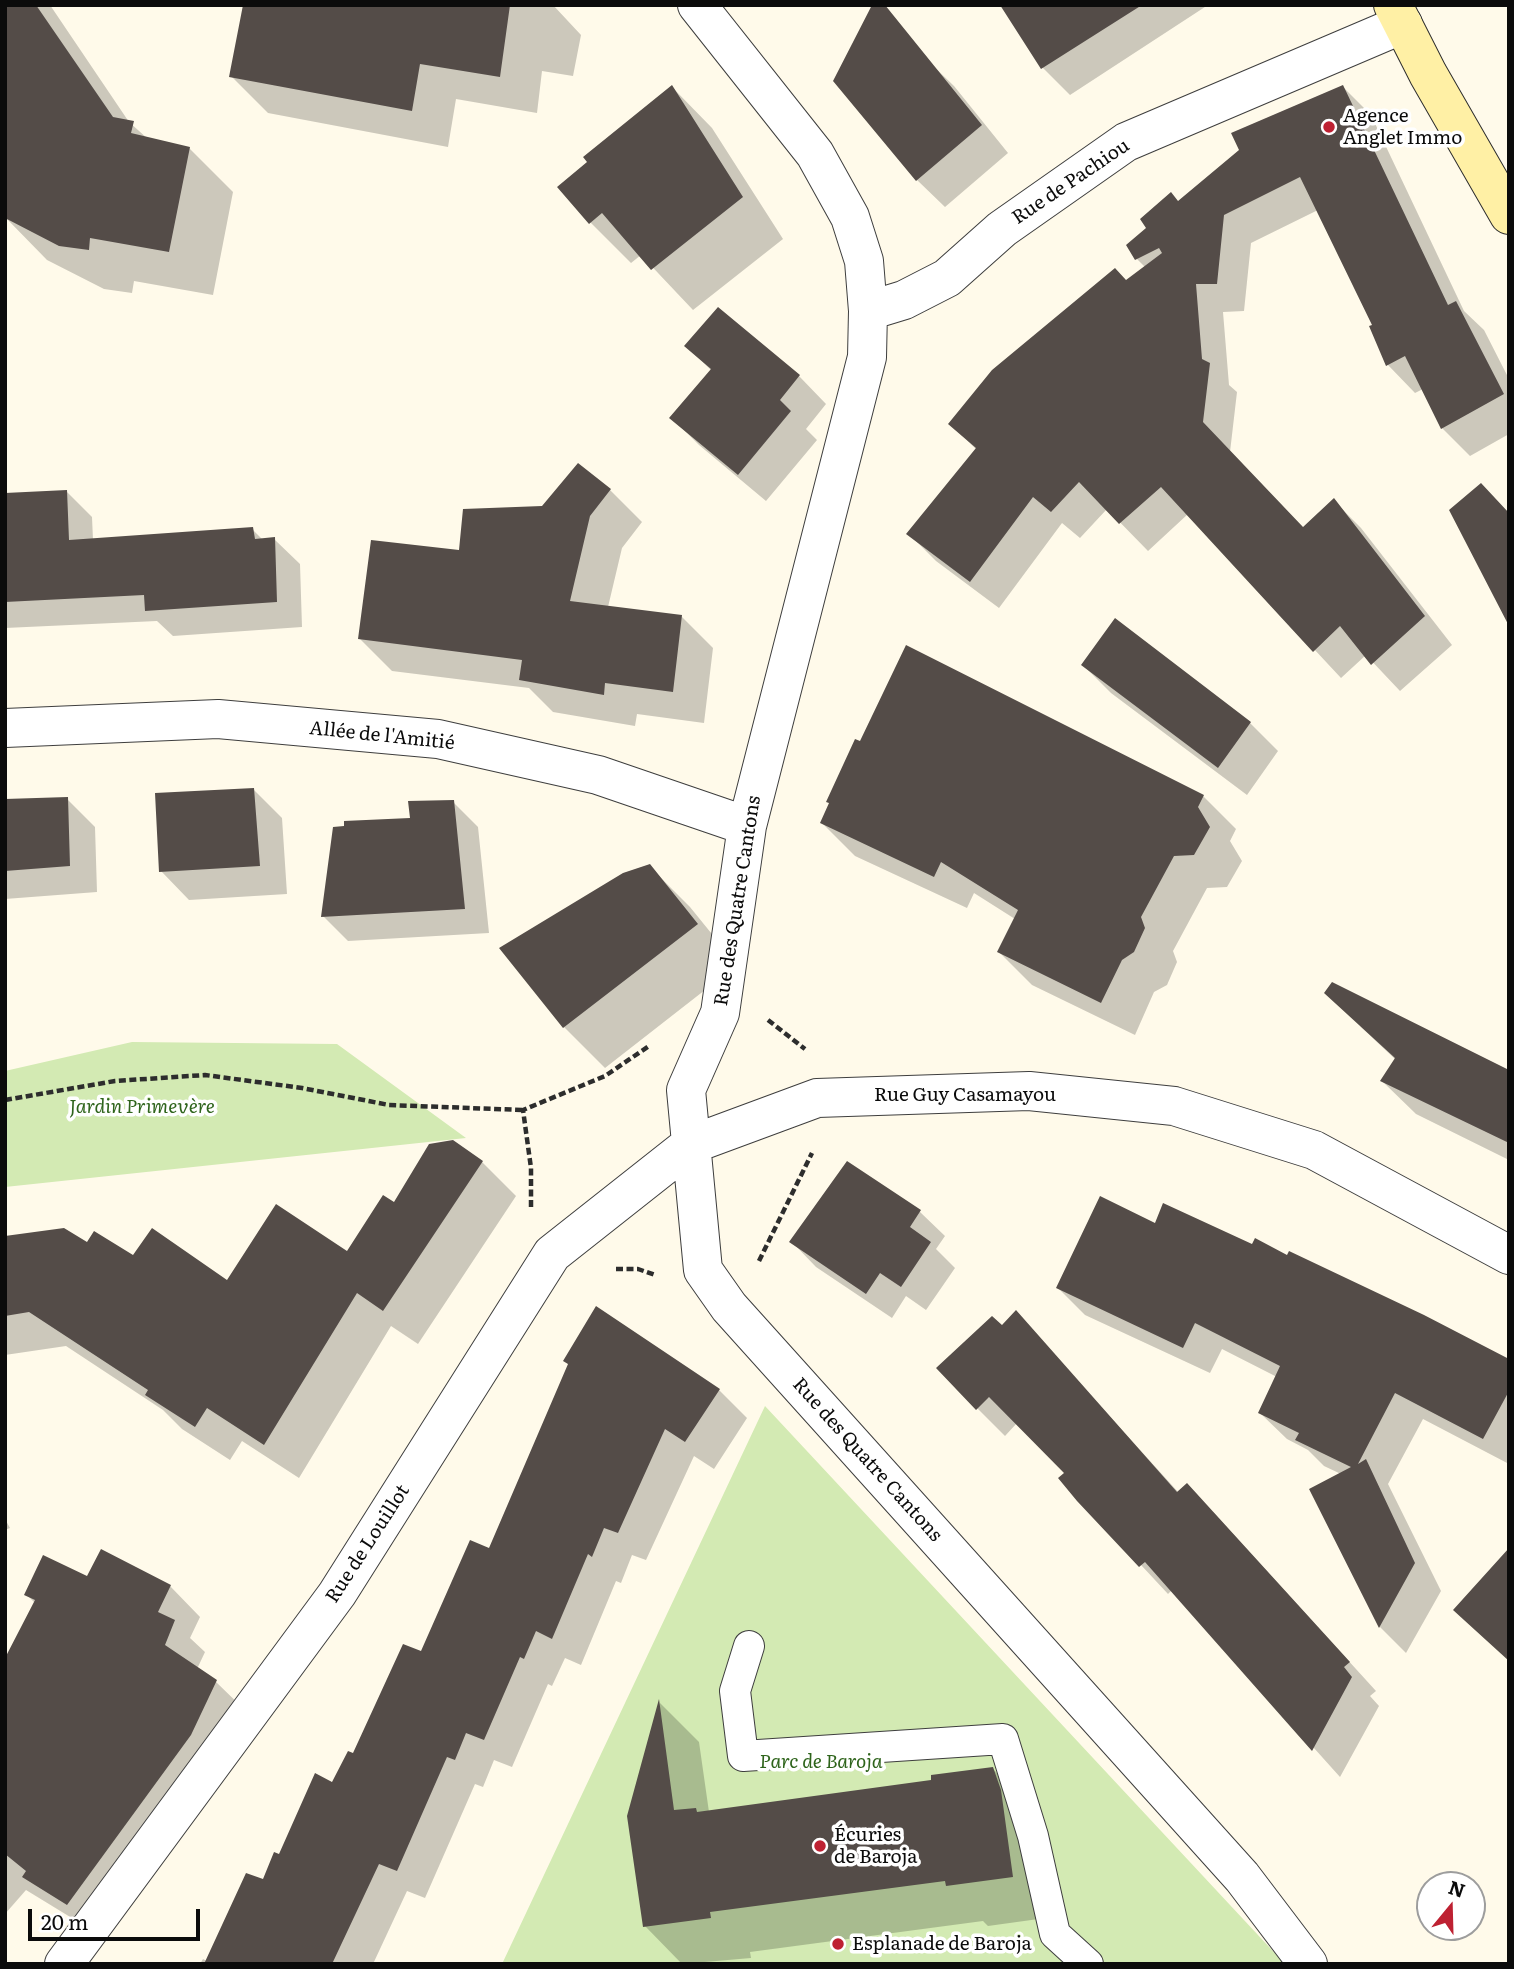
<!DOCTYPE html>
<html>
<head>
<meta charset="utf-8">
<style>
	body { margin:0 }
	#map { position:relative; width:1514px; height:1969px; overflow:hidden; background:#fffaea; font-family:Literata,serif }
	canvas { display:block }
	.frame { position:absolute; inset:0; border:7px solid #0b0b0b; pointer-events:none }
	.north { position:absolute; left:1416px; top:1871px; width:70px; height:70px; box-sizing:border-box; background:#fff; border:2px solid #9d9d9d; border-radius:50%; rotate:19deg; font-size:19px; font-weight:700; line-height:28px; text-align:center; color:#0b0b0b }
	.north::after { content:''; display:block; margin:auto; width:24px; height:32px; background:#be2132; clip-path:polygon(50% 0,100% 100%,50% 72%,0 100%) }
	.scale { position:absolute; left:28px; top:1909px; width:172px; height:32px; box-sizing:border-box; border:4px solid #0b0b0b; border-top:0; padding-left:9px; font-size:21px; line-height:24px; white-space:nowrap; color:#0b0b0b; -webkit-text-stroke:5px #fff; paint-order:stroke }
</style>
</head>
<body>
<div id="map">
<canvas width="1514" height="1969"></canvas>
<div class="frame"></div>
<div class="north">N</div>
<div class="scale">20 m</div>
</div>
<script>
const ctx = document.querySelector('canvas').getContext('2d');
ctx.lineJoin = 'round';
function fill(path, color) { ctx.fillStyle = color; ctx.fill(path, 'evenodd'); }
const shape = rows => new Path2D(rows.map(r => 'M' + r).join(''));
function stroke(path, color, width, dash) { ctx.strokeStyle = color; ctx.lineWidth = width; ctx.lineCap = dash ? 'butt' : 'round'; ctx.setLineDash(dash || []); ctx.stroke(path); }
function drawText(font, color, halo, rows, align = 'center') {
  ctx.font = font + ' Literata,serif'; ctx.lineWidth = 7; ctx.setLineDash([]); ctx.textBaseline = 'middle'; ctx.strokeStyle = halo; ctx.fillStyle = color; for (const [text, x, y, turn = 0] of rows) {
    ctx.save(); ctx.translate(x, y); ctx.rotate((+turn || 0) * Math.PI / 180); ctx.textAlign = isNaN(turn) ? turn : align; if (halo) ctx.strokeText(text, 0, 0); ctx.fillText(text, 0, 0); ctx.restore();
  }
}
fill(shape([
	[132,1042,337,1044,466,1138,5,1187,5,1071],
	[765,1406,1285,1964,502,1964]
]), '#d3eab3');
fill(shape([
	[5,5,50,5,129,122,148,139,189,148,233,192,213,295,134,281,132,293,104,289,47,260,5,217],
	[245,5,553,5,581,35,573,76,542,71,537,113,456,99,448,147,268,113,231,76],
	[1013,5,1208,5,1070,95,1043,68],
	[926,59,954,86,1008,153,945,207,917,180,855,105],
	[672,87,712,128,783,239,693,310,641,255,631,263,590,222],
	[1343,87,1371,115,1464,311,1484,330,1509,379,1509,434,1470,456,1442,428,1423,389,1415,393,1388,365,1371,327,1374,325,1318,210,1251,243,1244,311,1223,312,1229,385,1237,392,1230,452,1303,529,1334,501,1361,528,1452,645,1400,691,1366,655,1341,678,1188,514,1148,551,1107,509,1080,538,1062,523,999,608,936,561,909,534,977,450,950,424,1146,268,1137,259,1179,202],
	[718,310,799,376,826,404,806,429,817,440,766,501,699,445,672,418,712,371,686,346],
	[610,490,642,522,622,548,608,607,681,616,713,648,704,723,637,714,635,726,553,712,529,688,392,671,359,638,460,552,542,508],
	[66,491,92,517,93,540,252,529,263,540,274,539,300,564,302,627,173,636,157,621,5,628,5,494],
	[1083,665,1250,723,1278,751,1247,795,1111,693],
	[254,790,282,818,287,894,189,900,161,871],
	[1203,796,1236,829,1230,841,1242,861,1227,887,1207,888,1173,951,1177,962,1167,985,1154,992,1135,1035,1032,985,999,952,1015,919,974,893,967,908,855,856,822,823,830,804,828,802],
	[67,799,95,827,97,892,5,899,5,801],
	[453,802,478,827,489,933,348,941,323,916,412,820],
	[649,866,690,907,737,965,605,1068,564,1027],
	[1360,1026,1509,1072,1509,1160,1416,1114,1382,1081,1396,1060],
	[482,1162,516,1196,418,1344,391,1326,299,1478,242,1441,230,1460,182,1429,163,1410,66,1346,5,1355,5,1237,87,1245,227,1283,348,1254,394,1205],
	[847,1164,920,1212,945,1236,936,1249,955,1268,926,1310,906,1296,892,1318,816,1267,792,1242],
	[1156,1226,1509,1362,1509,1464,1423,1419,1388,1484,1441,1591,1406,1653,1380,1627,1311,1489,1341,1474,1324,1466,1308,1450,1287,1439,1260,1413,1277,1377,1222,1349,1210,1373,1085,1315,1058,1288],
	[597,1309,719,1390,747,1418,714,1469,694,1456,646,1560,632,1555,621,1583,616,1581,581,1665,565,1658,552,1686,548,1684,512,1767,494,1760,483,1787,475,1784,425,1898,407,1891,373,1964,200,1964,203,1959,207,1961,354,1755,490,1551],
	[1016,1313,1179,1493,1214,1513,1376,1691,1370,1696,1379,1706,1340,1777,1172,1590,1168,1594,1060,1478,1066,1473,1017,1423,1005,1436,977,1408,1002,1327],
	[5,1519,10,1528,5,1530],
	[88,1579,170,1586,200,1617,190,1638,205,1652,197,1669,216,1682,247,1712,98,1934,26,1890,5,1914,5,1662,35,1603,26,1594],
	[660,1703,699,1742,709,1812,932,1782,993,1769,1034,1810,1053,1917,988,1926,983,1921,750,1952,751,1958,682,1964,645,1926,629,1816]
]), '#0003');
fill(shape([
	[5,5,36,5,113,117,134,121,131,133,190,147,169,252,90,238,89,250,59,246,5,218],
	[243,5,510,5,500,77,420,64,412,111,229,77],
	[872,5,885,5,982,125,916,181,833,81],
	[1000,5,1142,5,1041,69],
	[672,85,743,197,651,270,602,213,589,224,557,187,587,162,583,157],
	[1343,85,1448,305,1456,301,1504,394,1441,429,1405,356,1386,366,1369,326,1372,325,1300,177,1224,215,1217,284,1196,284,1202,359,1210,363,1203,422,1303,527,1334,498,1425,616,1371,665,1340,626,1313,652,1161,487,1119,524,1079,482,1051,512,1033,497,970,582,906,534,976,448,948,424,992,370,1115,268,1126,280,1162,253,1159,248,1135,260,1126,245,1146,228,1140,219,1171,192,1178,201,1239,150,1231,133],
	[718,307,800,375,780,400,791,411,738,475,669,418,711,369,684,346],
	[578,463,611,489,590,516,570,601,682,615,673,692,605,683,604,695,519,680,522,660,358,639,371,540,459,550,463,509,542,506],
	[1481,483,1509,513,1509,626,1449,510],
	[67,490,69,540,253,527,255,539,275,537,277,602,145,611,144,595,5,602,5,493],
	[1115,618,1251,722,1218,768,1081,665],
	[906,645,1204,795,1198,807,1210,827,1194,855,1174,856,1141,917,1145,928,1134,952,1122,960,1101,1003,997,952,1018,910,941,862,934,877,820,823,829,803,826,802,855,739,860,741],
	[254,788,260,866,159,872,155,793],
	[68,797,70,866,5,871,5,799],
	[454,800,465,909,321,917,333,827,344,826,344,821,410,818,408,801],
	[650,864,698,924,563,1028,499,948,623,873],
	[1332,982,1509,1070,1509,1143,1380,1081,1395,1058,1324,993],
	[453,1140,483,1161,383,1311,357,1293,264,1445,207,1408,195,1427,145,1395,148,1390,29,1312,5,1316,5,1236,64,1228,87,1242,94,1231,133,1255,152,1228,227,1280,276,1204,347,1251,383,1195,394,1202,429,1144],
	[847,1161,921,1210,910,1227,931,1242,901,1287,880,1273,866,1294,789,1242],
	[1100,1196,1155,1223,1163,1203,1252,1244,1255,1238,1287,1255,1289,1251,1424,1315,1509,1359,1509,1391,1483,1439,1395,1393,1358,1464,1366,1459,1415,1563,1379,1628,1309,1489,1351,1467,1295,1440,1299,1433,1258,1413,1280,1366,1195,1323,1183,1348,1056,1288],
	[596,1306,720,1389,685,1442,665,1429,618,1533,604,1528,592,1557,588,1554,552,1639,536,1631,524,1659,520,1657,484,1740,466,1733,455,1760,447,1757,397,1871,379,1864,332,1964,204,1964,246,1873,263,1879,274,1852,279,1854,315,1773,332,1782,348,1751,353,1753,403,1644,421,1651,470,1540,489,1548,568,1364,563,1361],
	[1016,1310,1177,1492,1187,1483,1350,1662,1344,1667,1352,1677,1312,1751,1145,1562,1139,1567,1077,1501,1058,1478,1064,1473,989,1397,976,1410,936,1368,992,1316,1002,1325],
	[1509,1548,1509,1661,1453,1610],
	[101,1549,171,1585,158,1612,175,1620,165,1645,217,1680,191,1735,67,1905,22,1877,26,1871,5,1854,5,1658,35,1600,24,1595,43,1555,87,1576],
	[659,1699,674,1810,696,1808,697,1812,931,1780,931,1775,993,1767,1001,1790,1013,1877,946,1886,945,1881,710,1912,711,1918,643,1927,627,1816]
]), '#544c48');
const lane = shape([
	[749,1646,735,1691,743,1756,1003,1739,1033,1836,1055,1934,1088,1964]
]);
const street = shape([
	[697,5,815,154,850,217,864,261,868,311,867,357,747,826,720,1013,686,1090,703,1270,729,1307,1242,1877,1308,1964],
	[868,311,904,300,947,278,1002,229,1126,142,1403,24],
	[5,728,218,719,438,739,598,775,747,826],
	[64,1964,337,1594,552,1254,690,1145,817,1098,1029,1091,1174,1106,1314,1150,1509,1255]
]);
const secondary = shape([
	[1393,5,1428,74,1509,215]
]);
stroke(lane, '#3e3e3e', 32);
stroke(street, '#3e3e3e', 40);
stroke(secondary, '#2d2d2d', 40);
stroke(shape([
	[768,1020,805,1049],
	[5,1100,115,1081,205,1075,302,1088,389,1105,523,1110],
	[531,1207,531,1168,523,1110,605,1076,649,1046],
	[759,1261,812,1153],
	[616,1269,638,1269,655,1275]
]), '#2d2d2d', 4.5, [7, 3.5]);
stroke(lane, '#fff', 30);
stroke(street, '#fff', 38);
stroke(secondary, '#fff0a5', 38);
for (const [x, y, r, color] of [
	[1329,127,7,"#be2132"],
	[820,1846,7,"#be2132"],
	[838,1944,7,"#be2132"]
]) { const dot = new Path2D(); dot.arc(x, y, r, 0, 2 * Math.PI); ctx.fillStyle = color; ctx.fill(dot); stroke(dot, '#fff', 2.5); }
drawText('19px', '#0b0b0b', '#fff', [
	["Agence",1343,116],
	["Anglet Immo",1343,138],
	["Écuries",834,1835],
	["de Baroja",834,1857],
	["Esplanade de Baroja",852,1944]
], 'left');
drawText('19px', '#0b0b0b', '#fff', [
	["Rue de Pachiou",1071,182,-34],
	["Allée de l'Amitié",382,736,6],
	["Rue des Quatre Cantons",738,901,-81],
	["Rue Guy Casamayou",965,1095],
	["Rue des Quatre Cantons",867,1460,48],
	["Rue de Louillot",368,1544,-57]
]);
drawText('italic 19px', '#2e641b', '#fff', [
	["Jardin Primevère",142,1107],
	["Parc de Baroja",821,1762]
]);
</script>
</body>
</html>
